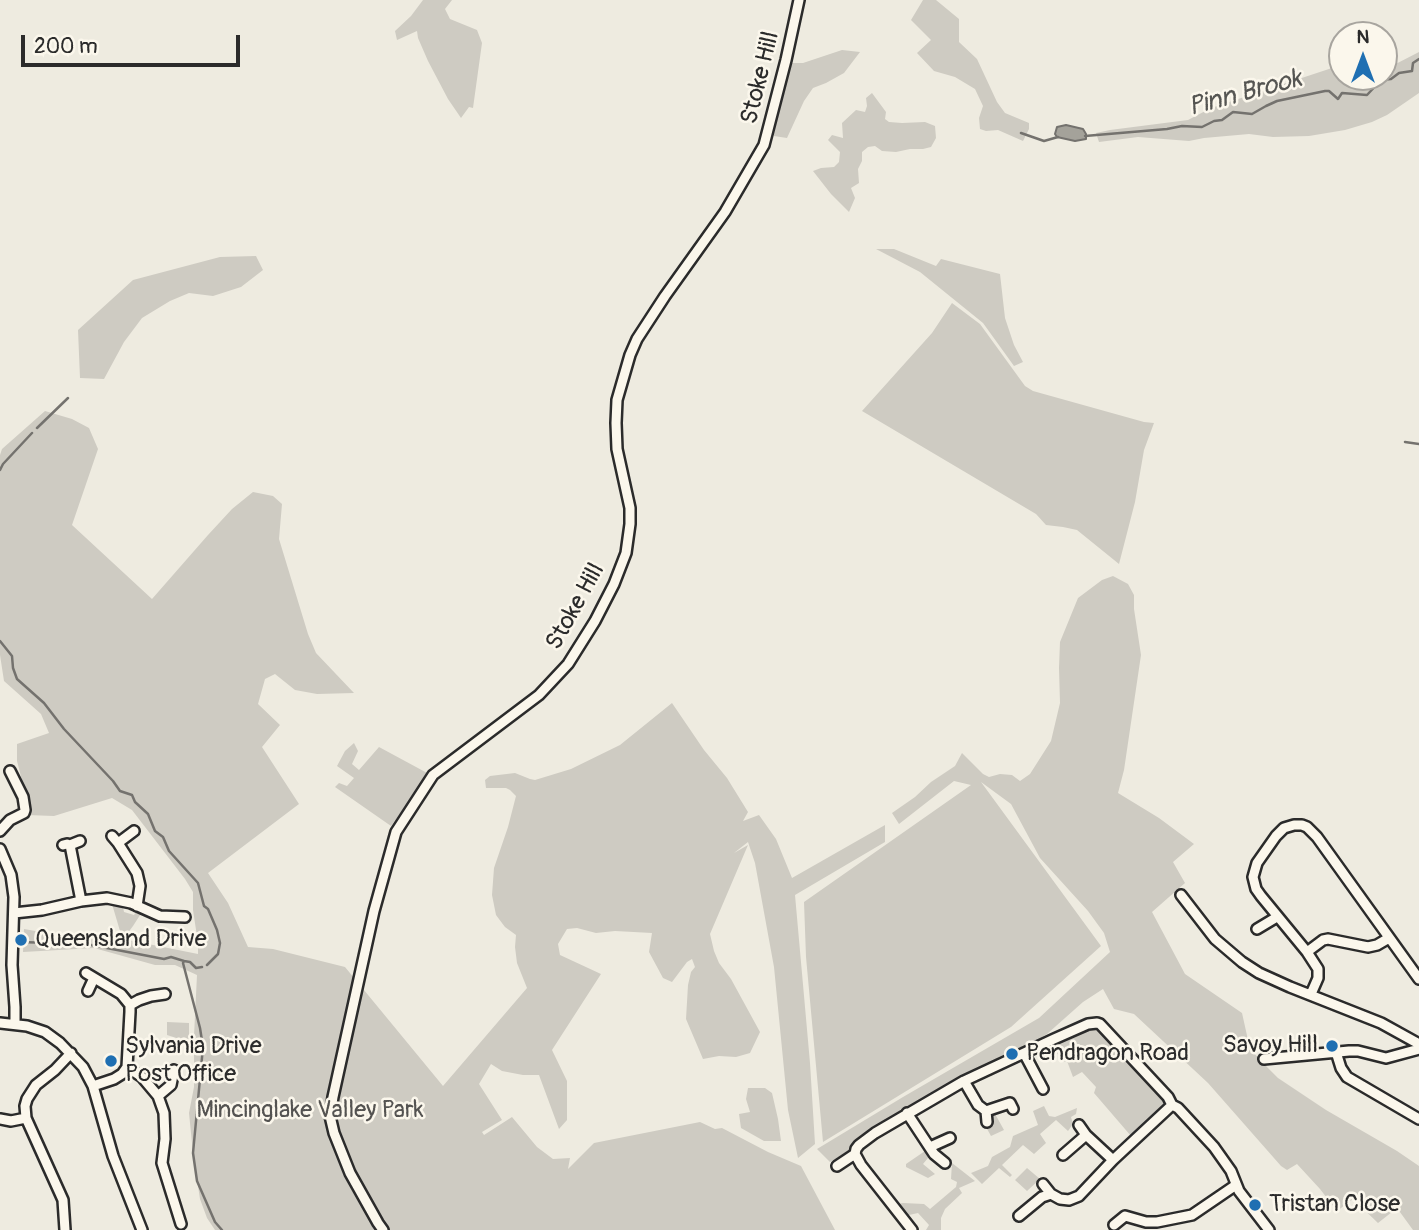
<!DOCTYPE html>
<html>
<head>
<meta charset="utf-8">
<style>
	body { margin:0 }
	#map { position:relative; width:1419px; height:1230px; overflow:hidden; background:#eeebe0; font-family:Pangolin,sans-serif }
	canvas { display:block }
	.north { position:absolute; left:1328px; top:21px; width:70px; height:70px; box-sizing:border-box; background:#fbf7ec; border:2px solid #a8a59f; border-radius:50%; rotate:0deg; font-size:19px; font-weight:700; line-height:28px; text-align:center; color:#2b2b2b }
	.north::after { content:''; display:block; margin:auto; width:24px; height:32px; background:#1f6fb2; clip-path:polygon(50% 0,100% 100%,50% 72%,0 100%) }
	.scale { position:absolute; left:21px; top:35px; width:219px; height:32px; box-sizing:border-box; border:4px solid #2b2b2b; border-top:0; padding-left:9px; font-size:21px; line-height:24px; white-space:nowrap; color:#2b2b2b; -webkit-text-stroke:5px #fbf7ec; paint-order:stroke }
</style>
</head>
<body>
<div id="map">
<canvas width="1419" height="1230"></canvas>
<div class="north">N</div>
<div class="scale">200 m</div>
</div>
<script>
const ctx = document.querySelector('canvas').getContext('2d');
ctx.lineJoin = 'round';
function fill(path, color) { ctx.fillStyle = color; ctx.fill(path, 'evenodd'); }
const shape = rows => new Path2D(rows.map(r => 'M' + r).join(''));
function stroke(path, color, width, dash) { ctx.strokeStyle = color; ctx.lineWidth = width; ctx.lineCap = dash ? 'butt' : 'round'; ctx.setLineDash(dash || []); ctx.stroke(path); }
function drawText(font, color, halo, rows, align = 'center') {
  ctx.font = font + ' Pangolin,sans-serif'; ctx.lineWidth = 5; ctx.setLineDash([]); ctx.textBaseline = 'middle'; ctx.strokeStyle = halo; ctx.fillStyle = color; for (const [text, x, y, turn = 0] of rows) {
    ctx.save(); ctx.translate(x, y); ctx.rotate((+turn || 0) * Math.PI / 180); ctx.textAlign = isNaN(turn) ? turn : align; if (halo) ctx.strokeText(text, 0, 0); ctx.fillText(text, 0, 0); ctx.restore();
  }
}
fill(shape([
	[423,0,452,0,445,9,450,19,477,30,482,43,473,108,469,107,461,118,448,99,428,61,418,38,417,31,397,40,395,31,411,16],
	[923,0,936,0,959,19,959,42,977,59,997,102,1005,113,1029,123,1029,129,1023,141,998,130,986,131,980,129,979,118,983,106,975,89,955,77,934,71,917,53,931,40,911,20],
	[842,50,860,52,844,73,826,83,813,88,804,101,787,138,774,136,772,127,792,63,803,63],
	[1419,52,1419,93,1387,115,1372,122,1345,130,1309,136,1273,137,1249,134,1204,138,1189,141,1138,137,1099,142,1096,133,1110,130,1188,120,1211,108,1338,66,1342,67,1342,77,1355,77,1359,82,1369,77,1384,77,1384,70],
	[872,93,886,112,885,119,889,122,902,123,925,122,935,126,936,138,931,147,923,149,910,149,896,152,882,151,875,146,868,147,862,152,862,161,858,169,859,183,851,188,855,198,849,212,831,194,813,171,821,168,834,167,839,162,840,152,828,140,832,135,843,138,842,123,856,110,865,112,867,106,866,98],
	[876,249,894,249,936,266,941,259,1000,274,1005,318,1014,345,1023,362,1014,366,983,323,920,272],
	[256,256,263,270,241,287,213,296,189,293,170,301,142,318,124,342,104,379,80,378,78,330,133,280,220,257],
	[952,303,980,324,1025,386,1033,391,1144,422,1154,423,1144,450,1135,502,1119,564,1077,530,1063,527,1046,525,1036,514,862,411,932,333],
	[45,411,72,419,89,428,98,449,72,525,152,599,208,535,232,509,253,492,273,496,282,504,279,539,308,634,316,653,354,693,317,694,295,690,275,674,265,679,258,704,280,725,262,747,299,804,208,873,228,903,248,947,273,949,345,967,443,1086,527,988,517,963,515,947,516,935,505,927,496,915,492,895,494,868,508,827,516,796,510,790,506,788,486,788,485,780,490,776,515,773,530,779,535,780,571,769,620,745,672,703,704,750,727,778,748,812,743,821,759,815,776,839,792,878,885,825,885,842,795,895,810,1063,815,1144,798,1158,788,1110,774,967,755,863,748,842,734,853,748,845,710,934,714,951,719,963,731,979,760,1032,750,1053,736,1057,719,1056,703,1059,686,1019,688,985,691,972,695,967,692,959,687,962,672,982,663,978,649,952,652,933,615,931,596,933,577,928,567,929,558,944,560,955,601,974,552,1050,567,1081,567,1120,559,1129,539,1075,523,1075,502,1071,491,1064,479,1084,502,1120,482,1132,484,1135,512,1117,537,1147,553,1159,570,1158,568,1169,594,1143,700,1122,715,1129,722,1128,768,1152,801,1166,835,1230,215,1230,207,1218,200,1199,193,1153,189,1113,194,1087,194,1036,197,975,175,965,155,965,94,948,23,952,24,929,58,935,98,934,198,954,198,943,193,910,193,892,185,879,132,810,112,798,54,816,27,815,25,792,17,761,17,744,49,733,41,714,4,681,0,655,0,455,2,449],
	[1113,576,1128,584,1134,595,1134,609,1141,655,1124,770,1118,793,1159,818,1194,844,1173,862,1185,883,1152,912,1185,974,1242,1013,1250,1049,1266,1066,1278,1078,1326,1110,1397,1151,1419,1166,1419,1230,1413,1230,1397,1208,1378,1223,1353,1199,1337,1211,1320,1189,1297,1164,1287,1170,1281,1166,1208,1083,1134,1014,1114,1009,1103,989,1083,1002,1047,1034,830,1162,817,1149,903,1097,1039,1018,1110,952,1104,933,1088,911,1040,858,1011,804,981,782,1101,946,1011,1027,823,1142,806,957,804,902,971,785,954,781,899,824,892,813,915,797,931,782,955,766,962,753,983,774,989,777,1000,774,1012,775,1020,781,1030,774,1051,741,1060,703,1059,668,1060,642,1078,598,1102,580],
	[354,743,358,751,352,764,359,770,379,747,429,774,391,826,335,787,339,783,347,786,354,778,337,766,345,751],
	[112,904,123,907,124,912,134,915,137,910,142,912,133,926,127,934,120,931],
	[167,1022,189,1023,189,1042,167,1035],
	[1097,1025,1169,1103,1131,1136,1094,1093,1096,1087,1082,1072,1073,1077,1067,1061,1062,1062,1052,1043],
	[748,1088,765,1088,772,1093,778,1119,781,1141,764,1141,741,1128,739,1114,750,1112,746,1099],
	[1044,1106,1049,1116,1055,1117,1077,1108,1076,1114,1071,1117,1073,1124,1068,1131,1056,1120,1040,1134,1046,1143,1034,1154,1023,1145,1002,1165,1012,1175,1010,1177,999,1168,982,1184,971,1173,988,1166,992,1157,1010,1147,1013,1136,1038,1125,1033,1111],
	[994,1112,1004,1130,991,1136,986,1127,991,1124,990,1114],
	[925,1151,928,1158,923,1164,935,1174,928,1178,906,1167,906,1164],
	[952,1163,975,1181,959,1188,962,1193,945,1209,941,1218,941,1230,926,1230,929,1225,918,1213,909,1215,902,1212,898,1204,903,1203,924,1204,930,1209,956,1187,957,1182,951,1179],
	[1027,1168,1040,1179,1027,1191,1015,1180]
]), '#cecbc2');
const water = shape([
	[1066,125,1083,129,1086,134,1086,139,1075,141,1057,137,1055,134,1057,127,1066,125]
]);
fill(water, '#a4a29a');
stroke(water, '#74726e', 2);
stroke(shape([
	[1021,133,1044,141,1058,137],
	[1085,136,1167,129,1182,126,1202,127,1214,121,1222,120,1233,112,1252,114,1266,106,1277,101,1325,91,1329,91,1338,99,1342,93,1367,95,1381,80,1391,79,1399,73,1412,71,1413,63,1419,59],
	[37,428,68,398],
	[1405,442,1419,444],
	[0,470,3,464,32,433],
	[0,641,12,656,13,668,17,679,44,703,64,729,113,781,120,791,132,795,135,802,148,814,155,831,163,837,169,851,198,883,204,906,208,909,217,930,220,943,218,954,207,965],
	[19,942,86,944,164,959,171,957,184,961],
	[202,967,196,968,190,962,184,961,183,963,200,1028,203,1047,193,1153,197,1181,215,1222,222,1230]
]), '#74726e', 2.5);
const minor = shape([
	[0,831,10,820,24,813,25,810,23,797,10,771],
	[112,836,118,843,137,873,140,886,137,906],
	[118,843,134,831],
	[63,845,67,844,70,845,81,901],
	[70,845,80,841],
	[0,849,11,875,14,897,12,965,15,1007,15,1024],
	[1181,895,1215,939,1242,962,1259,973,1290,987,1381,1023,1419,1044],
	[14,913,42,910,81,901,107,898,131,903,160,916,185,917],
	[1257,929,1277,917],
	[1307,952,1323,940,1328,939,1368,947,1377,945,1389,938],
	[86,973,121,994,130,1005,130,1012,127,1067,122,1074,114,1079,93,1086],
	[88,991,94,978],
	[1311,994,1318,978,1318,969,1307,952,1261,896,1256,889,1253,877,1257,863,1276,836,1284,828,1294,825,1302,825,1307,827,1317,837,1419,979],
	[130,1005,139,1000,151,996,165,994],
	[0,1023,27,1026,45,1032,60,1043,83,1067,93,1086,113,1156,142,1230],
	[1336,1052,1341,1068,1347,1077,1419,1119],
	[1024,1053,1043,1089],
	[1264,1059,1349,1051,1358,1051,1386,1058,1419,1049],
	[127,1067,142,1077,158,1096,164,1113,165,1139,162,1163,181,1224],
	[964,1081,978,1105,986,1111,987,1122],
	[158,1096,171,1085,174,1070],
	[986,1111,1010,1103,1013,1109],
	[907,1113,934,1154,945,1163],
	[0,1119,11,1121,26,1118],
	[1079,1125,1086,1135,1113,1160],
	[930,1147,950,1138],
	[855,1154,861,1165,912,1230],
	[1063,1155,1086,1135],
	[837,1166,855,1154,856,1149,859,1145,875,1133,964,1081,1054,1039,1088,1024,1097,1023,1100,1024,1168,1097,1172,1105,1178,1108,1214,1147,1231,1171,1239,1191,1269,1230],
	[1043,1184,1051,1194,1060,1199,1069,1200,1079,1196,1113,1160,1172,1105],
	[1019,1216,1042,1197,1051,1194],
	[1114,1225,1125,1216,1146,1222,1157,1222,1192,1215,1236,1185],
	[65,1230,63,1200,26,1118,25,1106,27,1099,36,1085,55,1070,71,1053],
	[383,1230,378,1223,350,1173,334,1133,330,1116,333,1097,374,911,396,832,433,775,539,695,568,664,595,621,614,584,626,553,630,524,630,508,617,449,616,423,617,400,630,355,637,339,665,296,725,212,764,145,786,60,799,0]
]);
stroke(minor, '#2b2b2b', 14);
stroke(minor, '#fbf7ec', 9);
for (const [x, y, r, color] of [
	[21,940,7,"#1f6fb2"],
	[1332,1046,7,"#1f6fb2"],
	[1012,1054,7,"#1f6fb2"],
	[111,1061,7,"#1f6fb2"],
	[1255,1205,7,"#1f6fb2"]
]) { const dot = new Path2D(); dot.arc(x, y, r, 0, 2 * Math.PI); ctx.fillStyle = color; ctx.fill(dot); stroke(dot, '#fbf7ec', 2.5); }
drawText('24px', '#2b2b2b', '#fbf7ec', [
	["Stoke Hill",761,78,-76],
	["Stoke Hill",576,607,-61]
]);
drawText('24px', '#2b2b2b', '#fbf7ec', [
	["Queensland Drive",35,940],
	["Savoy Hill",1318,1046,"right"],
	["Sylvania Drive",125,1047],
	["Post Office",125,1075],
	["Pendragon Road",1026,1054],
	["Tristan Close",1269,1205]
], 'left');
drawText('24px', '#545351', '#fbf7ec', [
	["Mincinglake Valley Park",310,1111]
]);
drawText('italic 26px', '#555552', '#fbf7ec', [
	["Pinn Brook",1245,94,-15]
]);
</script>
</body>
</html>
